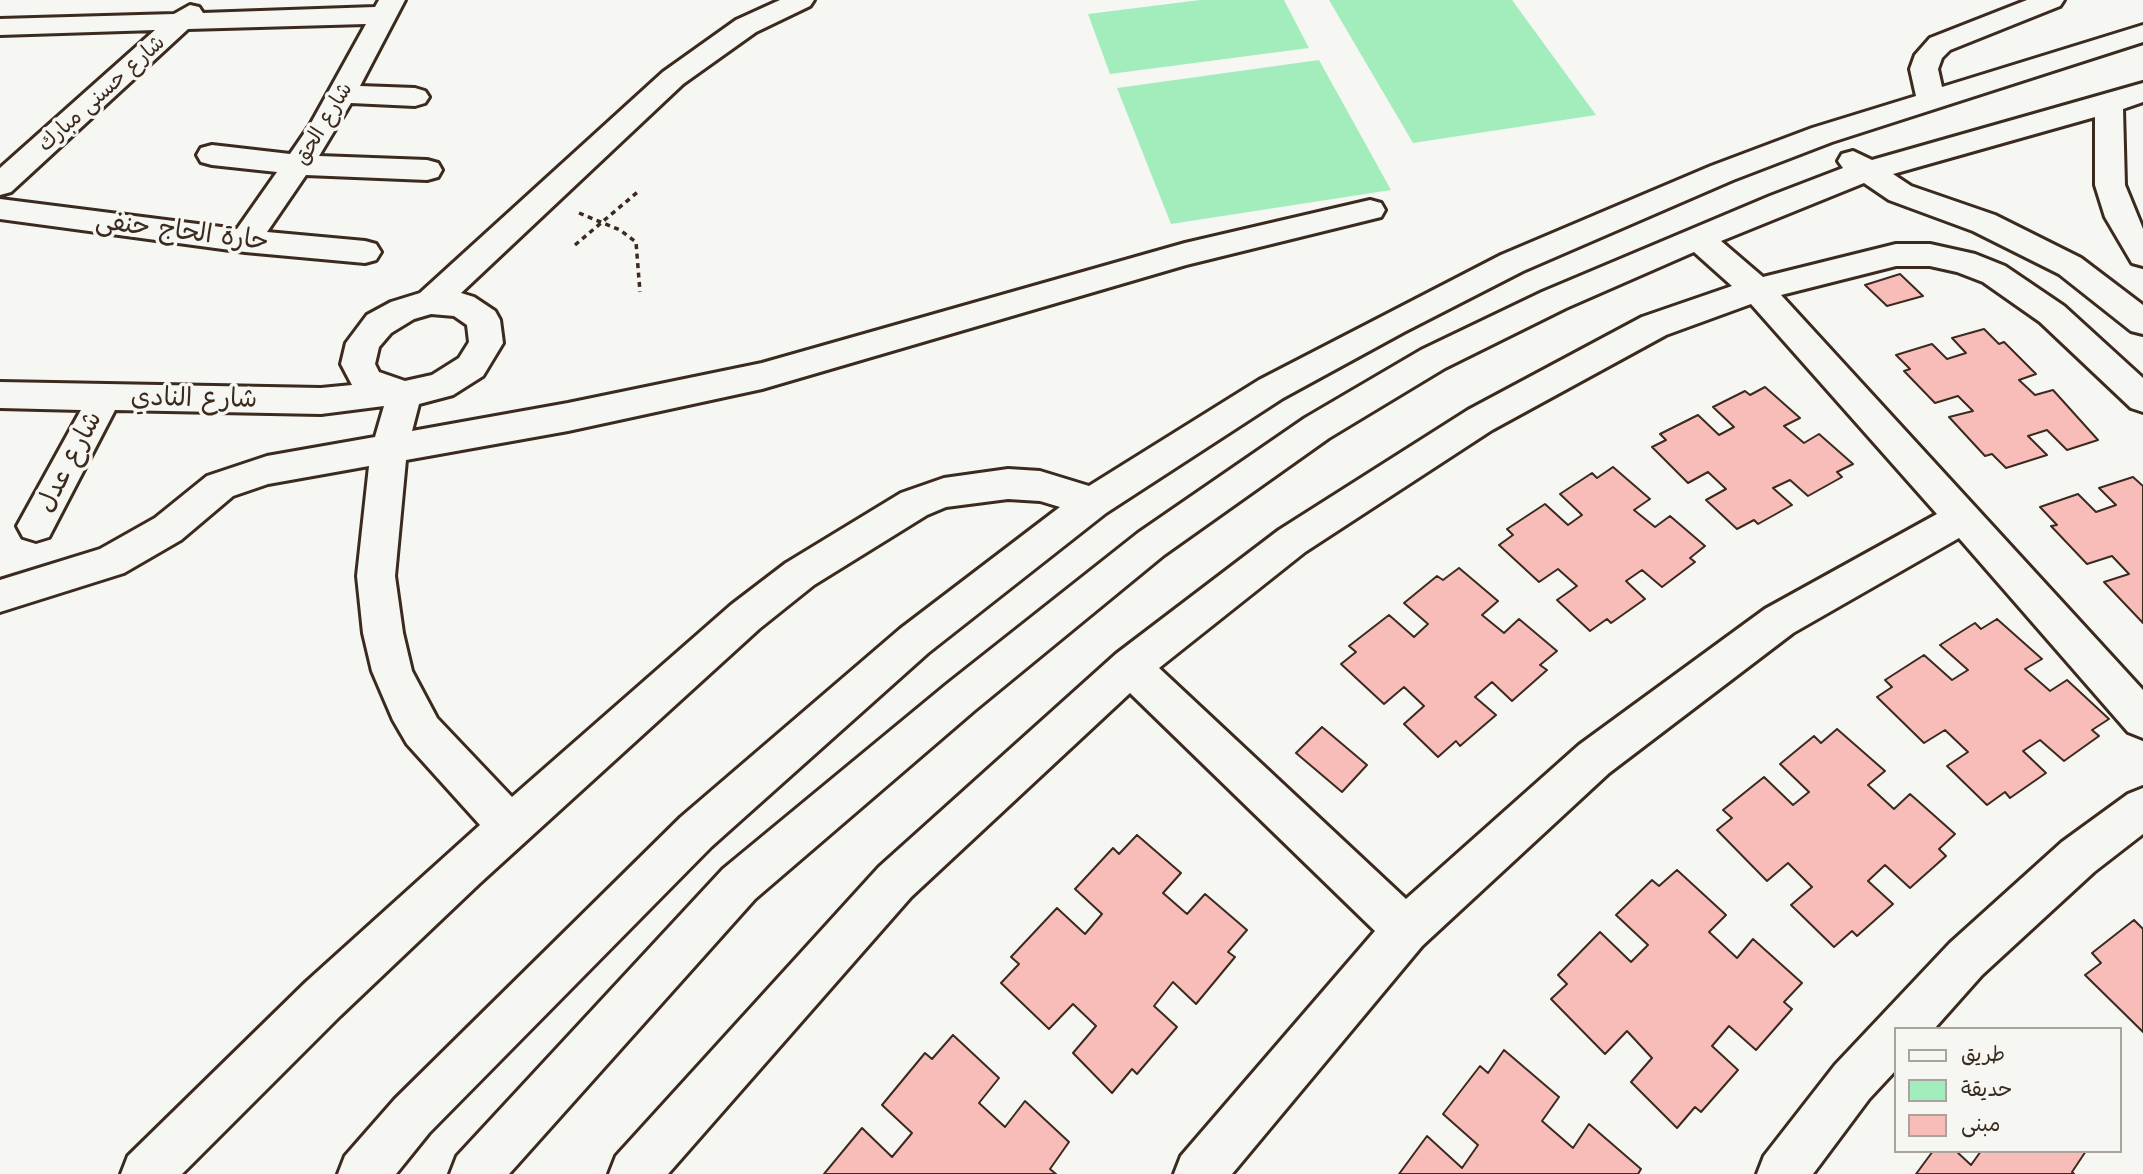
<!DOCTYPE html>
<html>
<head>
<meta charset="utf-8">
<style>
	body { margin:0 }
	#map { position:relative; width:2143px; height:1174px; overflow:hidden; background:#f6f6f2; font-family:"Shantell Sans","Playpen Sans Arabic",sans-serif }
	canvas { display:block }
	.legend { position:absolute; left:1894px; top:1027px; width:228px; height:126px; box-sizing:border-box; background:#f6f6f2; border:2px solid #aba49d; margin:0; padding:9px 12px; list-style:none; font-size:21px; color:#3b2a1e }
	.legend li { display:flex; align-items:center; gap:14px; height:35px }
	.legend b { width:35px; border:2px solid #aba49d }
</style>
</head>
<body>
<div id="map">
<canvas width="2143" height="1174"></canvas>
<ul class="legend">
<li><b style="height:9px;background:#f6f6f2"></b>طريق</li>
<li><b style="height:19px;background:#a3edbc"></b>حديقة</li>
<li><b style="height:19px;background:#f9bdb9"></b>مبنى</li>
</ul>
</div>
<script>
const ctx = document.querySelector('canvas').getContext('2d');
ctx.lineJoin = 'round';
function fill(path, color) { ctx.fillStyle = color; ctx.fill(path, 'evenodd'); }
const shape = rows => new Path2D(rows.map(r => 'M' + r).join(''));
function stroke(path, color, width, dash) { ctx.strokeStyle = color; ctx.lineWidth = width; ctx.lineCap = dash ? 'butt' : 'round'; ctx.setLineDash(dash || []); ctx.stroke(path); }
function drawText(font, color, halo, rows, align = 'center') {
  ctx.font = font + ' "Shantell Sans","Playpen Sans Arabic",sans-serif'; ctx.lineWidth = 7; ctx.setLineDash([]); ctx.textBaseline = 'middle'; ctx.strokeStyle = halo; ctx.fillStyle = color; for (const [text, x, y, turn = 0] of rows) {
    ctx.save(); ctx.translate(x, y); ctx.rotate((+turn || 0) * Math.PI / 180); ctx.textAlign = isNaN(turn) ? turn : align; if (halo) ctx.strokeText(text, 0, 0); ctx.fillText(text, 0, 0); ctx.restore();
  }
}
fill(shape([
	[1200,0,1284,0,1309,48,1110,74,1088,14],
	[1329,0,1512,0,1596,115,1413,143],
	[1319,60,1391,190,1171,224,1117,88]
]), '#a3edbc');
const building = shape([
	[1900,274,1923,296,1887,306,1865,285,1900,274],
	[1984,329,1999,344,2004,342,2036,374,2019,380,2035,395,2053,390,2098,440,2067,450,2047,430,2028,436,2047,455,2006,468,1992,454,1985,456,1949,417,1973,411,1958,396,1935,403,1904,371,1910,369,1896,355,1932,344,1947,359,1966,353,1952,338,1984,329],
	[1765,387,1800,418,1784,426,1804,443,1819,434,1853,464,1837,472,1842,477,1808,496,1790,480,1773,488,1792,505,1758,524,1754,520,1737,529,1706,500,1726,489,1708,472,1688,483,1652,447,1666,440,1660,434,1698,415,1719,435,1734,427,1713,407,1745,391,1750,395,1765,387],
	[1613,467,1650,499,1634,510,1655,527,1670,516,1705,546,1690,558,1695,562,1662,587,1642,570,1626,581,1645,599,1611,623,1607,619,1590,631,1557,600,1577,586,1558,569,1539,582,1499,545,1513,535,1507,529,1545,504,1568,525,1582,515,1560,494,1592,473,1597,478,1613,467],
	[2133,477,2143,486,2143,623,2104,582,2129,574,2112,556,2087,564,2051,526,2057,525,2040,507,2078,494,2096,512,2116,505,2099,488,2133,477],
	[1459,568,1498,601,1482,615,1504,633,1519,619,1557,651,1540,665,1547,670,1512,701,1492,682,1475,697,1496,715,1460,746,1456,741,1438,757,1404,724,1424,706,1404,687,1384,704,1341,664,1356,652,1349,646,1389,615,1414,637,1428,624,1404,603,1437,576,1443,580,1459,568],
	[1997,619,2042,659,2025,669,2050,691,2067,680,2109,719,2092,730,2099,736,2064,761,2040,740,2023,751,2046,773,2010,798,2005,792,1987,805,1947,766,1968,752,1945,730,1924,743,1877,697,1892,687,1885,680,1924,655,1952,680,1968,670,1940,645,1975,623,1981,629,1997,619],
	[1322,727,1367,765,1342,792,1296,753,1322,727],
	[1837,729,1885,771,1868,785,1894,809,1910,794,1955,834,1939,849,1946,856,1910,888,1885,865,1868,881,1893,904,1857,936,1852,931,1834,947,1791,905,1812,887,1788,863,1767,881,1717,830,1732,818,1723,810,1764,777,1793,805,1809,792,1780,764,1814,736,1821,743,1837,729],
	[1137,835,1181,873,1163,893,1187,914,1205,894,1247,930,1228,952,1235,957,1196,1004,1173,982,1154,1006,1177,1027,1137,1074,1132,1069,1112,1093,1073,1053,1096,1026,1073,1004,1049,1029,1001,983,1019,964,1011,957,1057,908,1085,934,1102,914,1075,889,1113,848,1119,854,1137,835],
	[1677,870,1726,915,1709,932,1737,958,1753,939,1802,983,1784,1002,1792,1009,1756,1050,1729,1026,1712,1046,1738,1070,1701,1112,1695,1107,1677,1128,1631,1082,1652,1058,1627,1031,1605,1054,1551,999,1567,984,1558,975,1600,932,1631,962,1648,945,1616,915,1652,880,1659,886,1677,870],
	[2134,920,2143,929,2143,1032,2085,975,2101,963,2092,953,2134,920],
	[953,1035,999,1078,979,1103,1005,1127,1025,1101,1069,1142,1050,1169,1056,1174,824,1174,862,1128,892,1157,912,1133,882,1105,925,1053,932,1059,953,1035],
	[1504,1050,1559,1097,1542,1121,1573,1148,1589,1124,1641,1169,1638,1174,1399,1174,1427,1136,1462,1168,1478,1145,1443,1114,1480,1066,1488,1073,1504,1050],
	[1933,1151,1956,1151,1971,1165,1981,1151,2086,1151,2072,1172,2074,1174,1916,1174,1933,1151]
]);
fill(building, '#f9bdb9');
stroke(building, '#3b2a1e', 2);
const minor = shape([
	[379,0,405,0,360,86,415,88,425,91,429,97,425,103,415,106,351,103,319,156,427,160,438,163,442,170,438,177,427,180,306,175,267,232,365,241,376,244,381,252,376,260,365,263,245,252,0,219,0,199,237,229,277,172,212,165,201,162,197,155,201,148,212,145,290,154,310,125,366,24,188,29,11,192,0,195,0,168,155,30,0,35,0,19,174,14,190,5,199,7,203,13,375,7,379,0],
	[780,0,814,0,810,6,756,32,683,84,461,293,474,297,495,311,500,320,503,343,483,376,453,395,419,404,412,431,568,403,762,363,1185,243,1370,200,1381,203,1385,210,1381,217,1186,265,762,389,568,431,406,460,395,576,403,633,412,671,437,718,512,797,731,605,786,563,901,493,944,478,1008,469,1040,471,1089,486,1259,380,1501,255,1711,166,1812,128,1916,96,1910,69,1915,55,1930,38,2027,0,2064,0,2060,6,1950,50,1942,58,1938,69,1942,87,2143,25,2143,42,1832,142,1733,180,1523,271,1404,332,1283,398,1106,513,928,653,711,847,429,1133,396,1174,338,1174,345,1156,395,1099,681,817,900,629,1060,507,1040,501,1008,499,946,507,927,515,814,585,759,629,480,883,340,1016,182,1174,121,1174,128,1156,306,982,480,825,407,744,393,720,372,671,363,633,357,576,369,466,268,484,233,496,181,540,124,573,0,612,0,580,100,549,155,518,207,476,267,456,375,437,384,406,321,414,115,410,49,537,36,541,23,537,17,526,81,410,0,408,0,382,321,388,352,385,341,364,346,343,367,315,391,302,420,293,663,72,736,20,780,0],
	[431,314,454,316,467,325,469,342,459,358,432,375,405,381,379,372,375,364,379,347,391,333,414,319,431,314],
	[2143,83,2143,102,2123,109,2125,185,2143,229,2143,266,2132,263,2105,217,2095,185,2095,117,1893,174,1911,186,1995,215,2081,258,2143,305,2143,334,2131,331,2059,274,1973,231,1889,200,1864,183,1721,241,1763,277,1896,244,1930,244,1975,254,2005,266,2064,306,2143,378,2143,412,2131,408,2040,322,1983,282,1957,272,1930,266,1896,266,1781,295,2143,690,2143,738,2128,732,1959,538,1793,633,1609,773,1422,946,1232,1174,1174,1174,1181,1156,1375,931,1130,693,911,897,668,1174,609,1174,616,1156,879,867,1116,654,1279,530,1468,410,1642,317,1732,286,1694,252,1566,308,1445,368,1329,438,1164,555,975,710,755,899,509,1174,450,1174,457,1156,723,869,947,684,1138,533,1305,418,1421,350,1542,292,1770,196,1843,168,1838,161,1842,154,1853,151,1872,160,2143,83],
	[1751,304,1937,514,1765,609,1579,745,1406,899,1159,668,1305,552,1492,430,1666,335,1751,304],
	[2143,788,2143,834,2094,872,1982,975,1934,1029,1896,1029,1896,1070,1869,1099,1813,1174,1757,1174,1764,1156,1835,1065,1950,943,2062,842,2128,794,2143,788]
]);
stroke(minor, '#3b2a1e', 6);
stroke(shape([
	[579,213,620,230,636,242,640,292],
	[575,245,640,190]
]), '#3b2a1e', 3.5, [5, 4.5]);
fill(minor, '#f6f6f2');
drawText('21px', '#3b2a1e', '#f6f6f2', [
	["شارع حسنى مبارك",102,94,-42],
	["شارع الحق",324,124,-59]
]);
drawText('26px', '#3b2a1e', '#f6f6f2', [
	["حارة الحاج حنفى",182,232,7],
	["شارع النادي",194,399,1],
	["شارع عدل",70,462,-62]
]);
</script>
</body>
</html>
